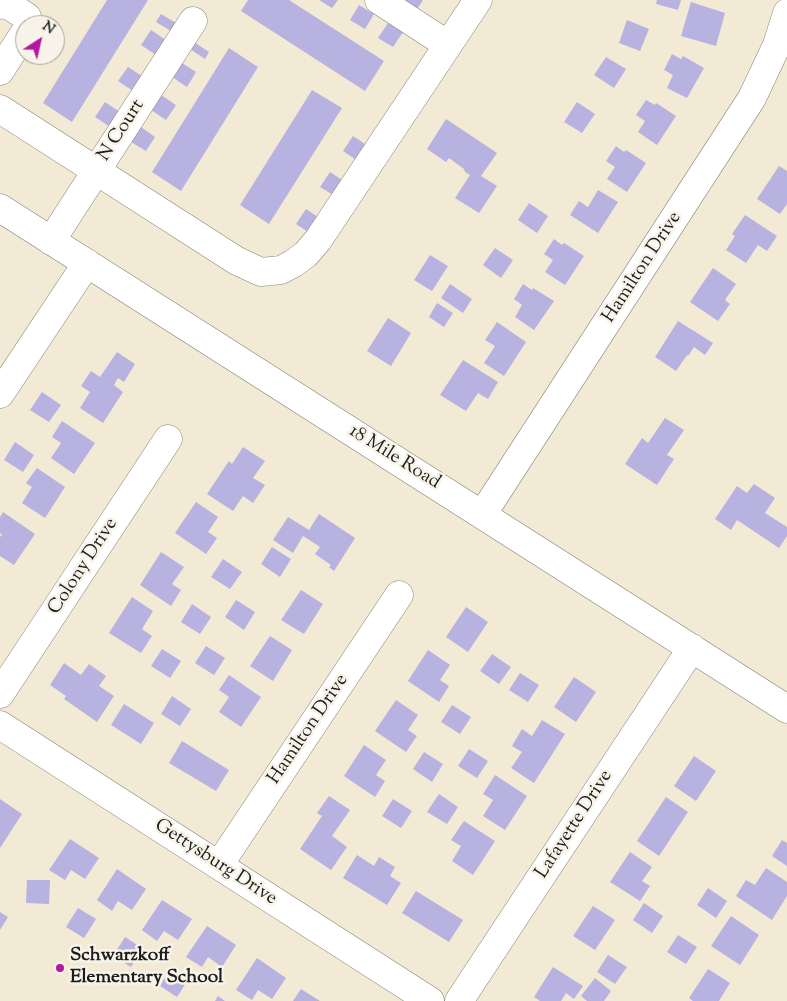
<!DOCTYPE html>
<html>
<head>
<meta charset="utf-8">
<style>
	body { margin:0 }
	#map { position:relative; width:787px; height:1001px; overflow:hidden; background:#f2ead5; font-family:"Sorts Mill Goudy",serif }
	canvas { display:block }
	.north { position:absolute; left:15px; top:15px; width:50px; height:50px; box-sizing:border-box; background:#f7f3e8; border:1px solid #9f9d96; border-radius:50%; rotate:35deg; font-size:14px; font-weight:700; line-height:20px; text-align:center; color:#1c1c1c }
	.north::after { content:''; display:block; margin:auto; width:18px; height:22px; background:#b5179e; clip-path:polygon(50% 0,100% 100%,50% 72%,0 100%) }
</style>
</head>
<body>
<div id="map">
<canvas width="787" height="1001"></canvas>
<div class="north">N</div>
</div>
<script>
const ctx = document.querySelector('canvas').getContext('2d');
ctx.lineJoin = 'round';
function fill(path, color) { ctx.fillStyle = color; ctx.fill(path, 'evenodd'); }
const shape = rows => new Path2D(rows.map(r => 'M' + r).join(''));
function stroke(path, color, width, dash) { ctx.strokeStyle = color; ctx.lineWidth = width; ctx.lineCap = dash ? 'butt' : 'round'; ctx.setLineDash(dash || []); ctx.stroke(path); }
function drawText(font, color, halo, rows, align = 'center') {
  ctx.font = font + ' "Sorts Mill Goudy",serif'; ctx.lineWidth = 5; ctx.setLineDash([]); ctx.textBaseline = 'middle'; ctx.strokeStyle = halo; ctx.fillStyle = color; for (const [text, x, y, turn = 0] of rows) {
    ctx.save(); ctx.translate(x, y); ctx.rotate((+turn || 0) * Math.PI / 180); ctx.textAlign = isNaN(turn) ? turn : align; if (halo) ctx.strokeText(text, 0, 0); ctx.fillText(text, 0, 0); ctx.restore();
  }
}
fill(shape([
	[107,0,148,0,72,122,43,103],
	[248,0,289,0,384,61,365,91,241,11],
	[319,0,338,0,332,8],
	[402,0,423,0,416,11],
	[657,0,681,0,678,10,656,4],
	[691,2,725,13,716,46,681,36],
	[359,5,374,14,365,29,350,20],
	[161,14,176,23,171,31,156,22],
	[627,20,649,29,640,51,619,43],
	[388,23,403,32,393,47,378,38],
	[151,30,166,40,156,55,141,45],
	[194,42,209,52,205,59,190,49],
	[229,48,258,67,181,191,152,172],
	[672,54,681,59,683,56,704,68,687,98,667,88,673,75,664,70],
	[606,57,626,69,614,88,594,75],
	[182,63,196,72,187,87,172,77],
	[128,67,142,76,133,91,118,81],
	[312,90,342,108,269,224,240,205],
	[161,95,176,105,166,120,151,110],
	[646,100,655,105,656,103,676,116,657,145,638,132,645,121,636,115],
	[105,102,120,112,110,127,95,117],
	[577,102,595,114,582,133,564,122],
	[446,119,497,153,481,176,497,186,479,213,455,198,470,175,465,172,464,169,449,158,446,162,427,149],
	[141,127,155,137,146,151,131,142],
	[353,136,368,146,358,161,343,151],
	[616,146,624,152,626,150,646,163,627,192,607,179,615,167,606,161],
	[779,166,787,171,787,204,780,214,757,199],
	[330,172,345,182,335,196,320,187],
	[598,190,618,202,598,233,570,215,579,201,588,207],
	[529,203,548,216,537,233,518,220],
	[306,209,321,219,311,234,296,224],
	[745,215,777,236,767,251,758,245,746,263,726,250,735,236,732,234],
	[554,239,562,245,564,243,584,256,565,285,545,272,553,260,544,254],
	[495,248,513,260,501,278,483,265],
	[430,255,448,266,432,291,414,280],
	[713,268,736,284,725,300,730,304,718,321,690,302],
	[450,284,472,299,463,313,441,298],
	[523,284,532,290,533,288,554,301,534,330,515,317,522,305,514,299],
	[437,303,453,313,444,327,429,317],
	[388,318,411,333,391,366,367,351],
	[678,321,713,343,705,355,694,347,688,356,687,355,676,371,655,357],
	[497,322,526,342,504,376,484,363,495,346,485,340],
	[117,352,135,364,124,382,118,378,114,385,123,392,103,423,80,408,90,392,81,386,91,371,100,377],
	[463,360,498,382,488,399,478,393,466,411,440,395],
	[42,392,61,405,49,422,30,410],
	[665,418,684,430,667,455,674,459,657,485,625,464,642,438,648,443],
	[62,421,95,443,74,474,51,458,61,443,52,437],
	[15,442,34,455,23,472,4,460],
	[243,447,265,461,253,478,265,485,253,503,243,496,233,511,207,494,229,461,232,464],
	[37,468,65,487,45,518,22,503,32,487,26,483],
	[754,484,775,498,765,513,787,527,787,536,779,548,737,520,731,530,715,519,737,486,747,493],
	[196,502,218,517,208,532,217,538,206,554,175,533],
	[3,512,35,534,14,565,0,556,0,537,2,535,0,533,0,517],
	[319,514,355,538,334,571,329,567,331,565,315,554,320,547,303,536,293,553,273,540,288,517,309,530],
	[272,547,291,559,280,577,261,564],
	[161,552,184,567,172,584,181,590,171,606,140,585],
	[223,559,242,572,230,589,211,577],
	[301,590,323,604,304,634,281,620],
	[132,597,153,611,142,629,152,636,141,653,109,633],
	[236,600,255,612,244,630,225,617],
	[192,604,211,617,200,634,181,622],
	[466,607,488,622,468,652,446,637],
	[270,636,292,650,273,681,250,666],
	[206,646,225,658,214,675,195,663],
	[162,649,181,661,170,678,151,666],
	[428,650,450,665,440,680,449,686,439,702,408,681],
	[492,654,511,667,499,684,480,671],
	[64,663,81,675,89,664,106,676,99,686,114,696,97,722,64,699,66,696,50,685],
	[520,673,539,685,528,702,509,690],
	[229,675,261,697,241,727,219,712,229,697,219,690],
	[574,677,596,692,576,722,554,707],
	[172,696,191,709,180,726,161,714],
	[396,700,418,715,408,730,417,736,406,752,375,731],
	[124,704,154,723,141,744,111,725],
	[452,705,471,717,460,734,441,722],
	[542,720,565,734,534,783,511,768,522,752,512,746,522,729,532,736],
	[182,741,229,770,216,791,169,763],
	[364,745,386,760,376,775,385,781,375,797,344,776],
	[469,749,488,761,477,778,458,766],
	[424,752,443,764,432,782,413,769],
	[694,756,716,771,696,801,674,786],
	[495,775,527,796,505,830,483,816,493,800,483,794],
	[439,794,458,807,447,824,427,812],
	[329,796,350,810,332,836,347,847,331,870,300,849,322,816,317,813],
	[666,797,688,812,659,856,637,841],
	[0,799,22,814,0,848],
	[393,799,412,811,401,828,382,816],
	[464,821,495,841,473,875,452,861,461,846,451,840],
	[70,839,99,858,85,879,71,870,65,880,49,870],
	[782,840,787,843,787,866,772,856],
	[630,852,652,867,642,881,650,886,640,901,610,882],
	[357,855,374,866,379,857,395,867,390,876,401,883,387,905,343,878],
	[766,868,787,882,787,896,772,920,736,896,746,880,755,885],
	[117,869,146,889,132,910,118,901,112,911,97,900],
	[27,880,50,880,49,904,26,903],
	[708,888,727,901,716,918,697,905],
	[416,891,463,920,449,942,402,913],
	[162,900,192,919,178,940,164,931,157,941,142,930],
	[644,903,663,916,652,933,633,920],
	[593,906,615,920,595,950,573,936],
	[78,908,96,919,84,938,66,927],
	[0,912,8,917,0,930],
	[731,916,759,935,740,965,711,946],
	[207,926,236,945,222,967,208,957,202,967,186,957],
	[678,935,697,947,686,964,667,952],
	[125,937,142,948,131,967,113,956],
	[608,955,627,967,615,984,597,972],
	[257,958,286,978,272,999,258,990,252,1000,236,990],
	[171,967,189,978,177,997,160,986],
	[553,967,583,986,574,999,566,993,561,1001,540,1001,534,997],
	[708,969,730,983,719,1001,693,1001,689,998],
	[595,978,611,991,604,1001,587,1001,581,996],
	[301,989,320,1001,293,1001],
	[218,996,225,1001,215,1001]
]), '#b8b2e0');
const minor = shape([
	[379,0,448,45],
	[0,5,5,3,27,17,29,25],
	[0,71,25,32],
	[0,109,237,261,261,272,281,270,294,263,306,254,318,240,478,0],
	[0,208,787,709],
	[51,241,193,21],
	[0,394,87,263],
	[482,515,752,98,777,45,787,13],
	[0,694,168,439],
	[0,725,430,1001],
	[219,865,399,595],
	[459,1001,692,648]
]);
stroke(minor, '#878378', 29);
stroke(minor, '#fff', 28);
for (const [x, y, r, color] of [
	[60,968,5,"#b5179e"]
]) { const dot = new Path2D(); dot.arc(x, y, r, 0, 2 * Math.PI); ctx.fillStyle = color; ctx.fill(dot); stroke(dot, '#f7f3e8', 2); }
drawText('19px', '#1c1c1c', '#f7f3e8', [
	["N Court",122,131,-57],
	["Hamilton Drive",643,268,-57],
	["18 Mile Road",394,458,32],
	["Colony Drive",84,567,-57],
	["Hamilton Drive",309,730,-56],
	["Lafayette Drive",575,825,-57],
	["Gettysburg Drive",215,863,33]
]);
drawText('bold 19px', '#1c1c1c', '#f7f3e8', [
	["Schwarzkoff",70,957],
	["Elementary School",70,979]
], 'left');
</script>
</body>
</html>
